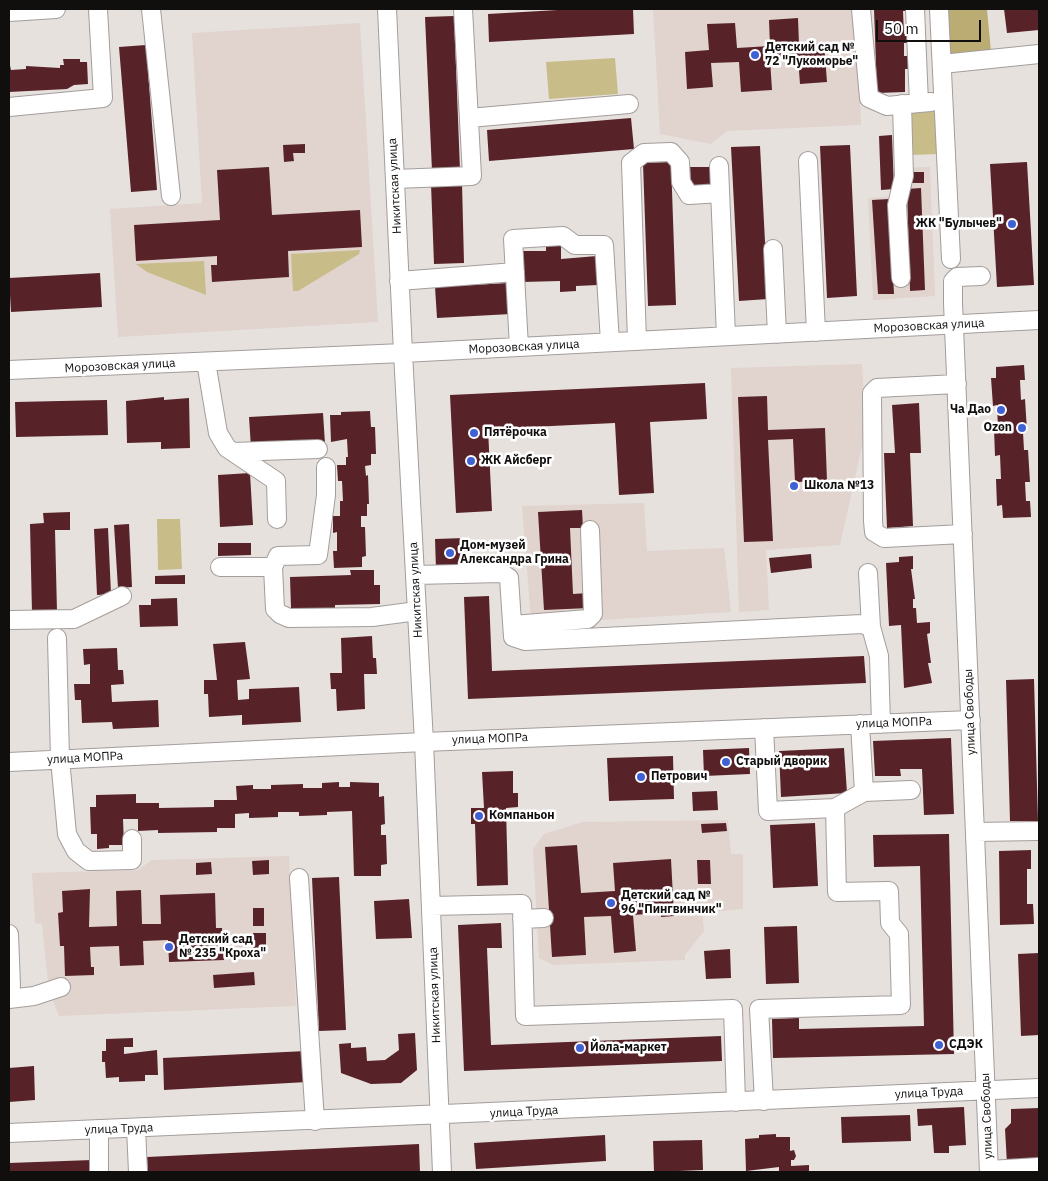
<!DOCTYPE html>
<html>
<head>
<meta charset="utf-8">
<style>
	body { margin:0 }
	#map { position:relative; width:1048px; height:1181px; overflow:hidden; background:#e7e1de; font-family:"IBM Plex Sans",sans-serif }
	canvas { display:block }
	.frame { position:absolute; inset:0; border:10px solid #110f0e; pointer-events:none }
	.scale { position:absolute; left:876px; top:20px; width:105px; height:22px; box-sizing:border-box; border:2px solid #110f0e; border-top:0; padding-left:6px; font-size:15px; line-height:18px; white-space:nowrap; color:#110f0e; -webkit-text-stroke:4px #fff; paint-order:stroke }
</style>
</head>
<body>
<div id="map">
<canvas width="1048" height="1181"></canvas>
<div class="frame"></div>
<div class="scale">50 m</div>
</div>
<script>
const ctx = document.querySelector('canvas').getContext('2d');
ctx.lineJoin = 'round';
function fill(path, color) { ctx.fillStyle = color; ctx.fill(path, 'evenodd'); }
const shape = rows => new Path2D(rows.map(r => 'M' + r).join(''));
function stroke(path, color, width, dash) { ctx.strokeStyle = color; ctx.lineWidth = width; ctx.lineCap = dash ? 'butt' : 'round'; ctx.setLineDash(dash || []); ctx.stroke(path); }
function drawText(font, color, halo, rows, align = 'center') {
  ctx.font = font + ' "IBM Plex Sans",sans-serif'; ctx.lineWidth = 5; ctx.setLineDash([]); ctx.textBaseline = 'middle'; ctx.strokeStyle = halo; ctx.fillStyle = color; for (const [text, x, y, turn = 0] of rows) {
    ctx.save(); ctx.translate(x, y); ctx.rotate((+turn || 0) * Math.PI / 180); ctx.textAlign = isNaN(turn) ? turn : align; if (halo) ctx.strokeText(text, 0, 0); ctx.fillText(text, 0, 0); ctx.restore();
  }
}
fill(shape([
	[653,9,856,9,861,125,727,131,711,144,660,134],
	[360,23,378,322,118,337,110,209,202,203,192,33],
	[930,167,935,296,873,300,868,198,896,196,896,168],
	[862,364,866,428,840,545,766,550,769,610,739,612,731,368],
	[644,503,647,551,724,548,731,612,601,620,594,628,532,633,522,506],
	[728,820,731,854,743,854,743,909,702,913,704,931,685,955,685,960,553,965,539,958,533,849,544,834,583,822],
	[289,856,296,1006,59,1016,49,991,42,924,35,923,32,873,138,870,152,860]
]), '#e1d3cd');
fill(shape([
	[615,58,618,94,549,99,546,62],
	[936,109,938,154,910,155,908,110],
	[360,250,359,254,298,291,293,291,291,254],
	[204,261,206,295,147,272,136,264],
	[157,519,180,519,182,569,158,570]
]), '#c8bc89');
fill(shape([
	[947,9,987,9,991,52,950,55]
]), '#bbac73');
fill(shape([
	[575,9,633,9,634,34,489,42,488,14],
	[874,9,912,9,912,11,903,11,904,34,912,34,912,43,904,43,904,56,912,56,913,69,905,69,905,92,877,93],
	[1004,9,1039,9,1039,30,1007,33],
	[454,16,460,170,432,171,425,17],
	[798,18,799,44,824,43,827,82,800,84,798,58,770,60,772,90,741,92,739,62,711,63,713,87,687,89,685,52,709,50,707,24,735,23,737,48,770,46,769,20],
	[146,45,157,190,131,192,119,47],
	[63,59,80,59,80,62,87,62,88,84,74,85,67,89,9,92,9,61,11,70,26,69,26,66,60,68,60,65,64,65],
	[631,118,634,149,489,161,487,130],
	[892,135,894,189,881,190,879,136],
	[305,144,305,153,293,153,294,161,284,162,283,145],
	[850,145,857,296,827,298,820,146],
	[760,146,768,299,739,301,731,147],
	[671,162,676,305,648,306,643,163],
	[1027,162,1034,285,997,287,990,164],
	[269,167,272,215,360,210,362,247,288,251,289,277,212,282,211,265,217,265,217,256,136,261,134,225,220,220,217,170],
	[690,167,710,167,711,187,691,187],
	[910,172,924,172,924,183,910,183],
	[462,183,464,263,434,264,431,184],
	[921,188,925,290,910,291,907,189],
	[889,199,894,294,878,294,872,200],
	[546,245,561,245,561,259,597,256,598,285,576,286,576,291,560,292,560,281,522,282,521,251,546,251],
	[100,273,102,307,11,312,9,278],
	[509,283,511,314,437,318,435,287],
	[1024,365,1025,380,1020,380,1021,400,1025,399,1027,431,1023,432,1024,450,1028,450,1030,482,1025,482,1026,501,1030,501,1031,517,1003,518,1002,505,997,506,996,479,1001,479,1000,455,995,456,994,429,998,429,997,405,993,406,991,378,996,378,996,367],
	[705,383,707,419,650,422,654,493,619,495,615,423,488,429,492,511,456,513,450,395],
	[767,396,768,430,825,428,827,481,795,482,793,439,768,440,773,541,744,542,738,397],
	[164,397,164,400,189,398,190,448,161,449,161,442,127,443,126,401],
	[107,400,108,435,16,437,15,402],
	[919,403,921,453,910,453,913,526,887,528,884,453,895,453,892,405],
	[370,411,371,427,375,427,376,454,371,454,371,465,365,466,366,476,368,475,369,504,367,504,367,516,361,516,361,527,365,527,366,556,362,557,362,567,334,568,333,551,337,551,337,532,333,533,333,516,340,516,340,501,343,501,342,481,338,481,337,465,346,465,346,457,348,457,347,439,331,442,330,415,341,415,341,412],
	[323,413,325,444,251,448,249,417],
	[250,473,253,525,220,527,218,475],
	[582,510,583,528,570,528,573,594,588,593,589,608,544,610,538,512],
	[70,512,70,530,55,530,57,612,32,613,30,524,44,523,43,513],
	[129,524,132,587,118,588,114,525],
	[108,528,111,594,97,595,94,529],
	[465,538,466,568,436,569,435,539],
	[218,543,251,543,251,555,218,556],
	[811,554,812,568,771,573,769,558],
	[913,556,913,569,911,569,915,599,913,599,913,608,916,608,917,623,930,622,930,633,927,634,931,663,928,663,932,683,904,688,901,625,889,626,886,563,899,562,899,557],
	[350,570,374,570,374,585,380,585,380,604,335,605,335,610,304,611,304,608,291,608,290,577,351,575],
	[185,575,185,584,155,584,155,576],
	[489,596,492,671,864,656,866,683,468,699,464,597],
	[177,598,178,626,140,627,139,605,151,605,151,599],
	[372,636,373,658,376,658,377,674,364,674,365,709,337,711,336,689,331,689,330,673,342,673,341,638],
	[245,642,250,679,237,680,238,700,249,699,249,689,299,687,301,722,242,725,242,715,209,717,208,694,204,694,204,680,217,680,213,644],
	[117,648,118,670,123,670,124,684,111,685,112,702,158,700,159,727,113,729,112,722,82,723,81,700,75,700,74,684,90,684,90,664,84,665,83,649],
	[1034,679,1038,821,1010,821,1006,680],
	[951,738,954,814,924,815,922,769,900,769,901,776,875,776,873,741],
	[749,748,750,774,704,776,703,750],
	[844,748,847,793,781,797,779,751],
	[673,756,674,799,609,801,607,758],
	[513,771,513,793,518,793,518,807,506,808,508,885,477,886,475,824,471,824,471,808,484,808,482,772],
	[339,782,339,787,350,787,350,782,379,783,379,797,384,796,385,824,381,825,381,835,386,835,387,864,381,865,381,876,354,876,352,811,327,812,327,815,299,816,299,812,278,812,278,817,249,818,249,813,235,814,235,828,217,828,217,832,158,833,158,830,138,831,138,819,123,819,124,845,109,845,109,848,97,849,97,834,91,834,90,807,96,807,96,795,136,794,136,803,159,803,159,808,214,807,214,800,237,800,236,786,253,785,253,789,271,789,271,785,303,784,303,788,322,788,322,783],
	[717,791,718,810,693,811,692,792],
	[726,823,727,831,702,833,701,824],
	[815,823,818,886,773,888,770,825],
	[949,834,954,1054,773,1058,772,1019,799,1018,799,1029,924,1026,920,866,874,867,873,835],
	[577,845,581,893,615,891,613,863,671,859,674,916,661,917,661,913,633,915,636,951,614,953,611,916,584,917,586,955,552,957,545,847],
	[1031,850,1031,869,1027,869,1027,904,1033,904,1034,924,1000,925,999,851],
	[269,860,269,874,253,875,252,861],
	[697,860,710,860,711,884,698,884],
	[211,862,212,874,196,875,196,863],
	[339,877,346,1030,319,1031,312,878],
	[90,889,89,927,117,926,116,891,141,890,142,924,161,924,160,895,215,893,216,928,222,928,224,960,169,962,168,940,143,941,144,965,120,966,119,946,90,947,91,967,94,967,94,975,65,976,64,946,60,946,58,913,63,912,62,891],
	[409,899,412,938,376,939,374,901],
	[253,908,264,908,264,926,253,926],
	[501,923,502,948,487,948,491,1045,721,1036,722,1061,464,1071,458,925],
	[797,926,799,983,766,984,764,927],
	[253,933,266,933,266,950,253,951],
	[730,949,731,978,706,979,704,951],
	[1039,953,1039,1035,1021,1036,1018,954],
	[254,972,255,985,214,988,213,975],
	[415,1033,417,1070,401,1083,371,1084,341,1073,339,1044,351,1043,351,1048,366,1047,367,1061,385,1060,399,1050,398,1034],
	[133,1038,133,1047,124,1047,124,1054,157,1050,158,1075,145,1075,145,1081,119,1082,119,1077,106,1078,105,1062,102,1062,102,1051,106,1051,106,1039],
	[306,1051,307,1082,164,1090,163,1058],
	[34,1066,35,1100,9,1102,9,1068],
	[964,1107,966,1145,949,1146,949,1153,934,1153,932,1125,918,1126,917,1109],
	[1039,1108,1039,1162,1007,1164,1005,1129,1011,1123,1011,1109],
	[910,1115,911,1141,842,1143,841,1117],
	[776,1134,776,1137,790,1137,790,1151,794,1150,796,1156,794,1160,791,1160,791,1166,809,1165,809,1172,779,1172,779,1167,746,1171,745,1139,759,1138,759,1135],
	[605,1135,606,1161,476,1169,474,1143],
	[702,1140,703,1170,654,1172,653,1141],
	[419,1144,420,1172,148,1172,147,1157],
	[92,1160,93,1172,9,1172,9,1163]
]), '#572329');
const minor = shape([
	[151,9,171,196],
	[387,9,403,353,424,742,442,1172],
	[861,9,869,98,887,106,919,103],
	[915,9,919,103,931,102],
	[939,9,951,259],
	[9,12,56,9],
	[942,64,1039,54],
	[9,107,103,98,98,9],
	[469,118,629,104],
	[808,161,816,332],
	[719,166,726,336],
	[395,179,472,176,463,9],
	[773,249,777,334],
	[981,276,957,277,953,281,953,303,989,1172],
	[901,278,897,205,904,176,902,104],
	[399,281,515,272],
	[637,341,631,163,644,153,671,152,680,162,681,182,689,195,720,193],
	[519,347,513,239,563,236,575,245,604,245,610,342],
	[206,362,218,433,227,448,276,481,277,519],
	[9,370,403,353,1039,320],
	[957,384,877,388,872,393,873,521,874,532,884,538,963,534],
	[233,452,318,449],
	[326,467,326,495,318,555,278,556,273,567,275,609,280,614,289,618,372,617,417,611],
	[220,567,273,567],
	[868,573,871,627],
	[415,575,502,573,509,578,513,637,525,641,862,624,871,627,879,656,881,724],
	[9,620,74,619,122,596],
	[513,625,588,619,593,614,590,530],
	[57,638,60,759,67,834,76,851,89,861,132,860,132,839],
	[764,728,768,811,835,808],
	[9,762,424,742,971,720],
	[864,792,911,790],
	[975,832,1039,831],
	[299,878,315,1121],
	[431,906,522,904,525,1016,733,1009,736,1102],
	[522,919,544,918],
	[9,934,11,986],
	[9,999,34,996,61,987],
	[764,1101,759,1009,901,1005,899,934,890,923,889,891,837,892,835,808,864,792,860,724],
	[136,1128,138,1172],
	[9,1133,1039,1088],
	[989,1170,1039,1167],
	[99,1172,99,1130]
]);
stroke(minor, '#a39d9b', 20);
stroke(minor, '#fff', 18);
for (const [x, y, r, color] of [
	[755,55,5,"#4061d3"],
	[1012,224,5,"#4061d3"],
	[1001,410,5,"#4061d3"],
	[1022,428,5,"#4061d3"],
	[474,433,5,"#4061d3"],
	[471,461,5,"#4061d3"],
	[794,486,5,"#4061d3"],
	[450,553,5,"#4061d3"],
	[726,762,5,"#4061d3"],
	[641,777,5,"#4061d3"],
	[479,816,5,"#4061d3"],
	[611,903,5,"#4061d3"],
	[169,947,5,"#4061d3"],
	[939,1045,5,"#4061d3"],
	[580,1048,5,"#4061d3"]
]) { const dot = new Path2D(); dot.arc(x, y, r, 0, 2 * Math.PI); ctx.fillStyle = color; ctx.fill(dot); stroke(dot, '#fff', 2); }
drawText('bold 12px', '#110f0e', '#fff', [
	["Детский сад №",765,48],
	["72 \"Лукоморье\"",765,62],
	["ЖК \"Булычев\"",1002,224,"right"],
	["Ча Дао",991,410,"right"],
	["Ozon",1012,428,"right"],
	["Пятёрочка",484,433],
	["ЖК Айсберг",481,461],
	["Школа №13",804,486],
	["Дом-музей",460,546],
	["Александра Грина",460,560],
	["Старый дворик",736,762],
	["Петрович",651,777],
	["Компаньон",489,816],
	["Детский сад №",621,896],
	["96 \"Пингвинчик\"",621,910],
	["Детский сад",179,940],
	["№ 235 \"Кроха\"",179,954],
	["СДЭК",949,1045],
	["Йола-маркет",590,1048]
], 'left');
drawText('12px', '#110f0e', '#fff', [
	["Никитская улица",395,186,-93],
	["Морозовская улица",929,326,-3],
	["Морозовская улица",524,347,-3],
	["Морозовская улица",120,366,-3],
	["Никитская улица",416,590,-93],
	["улица Свободы",970,712,-92],
	["улица МОПРа",894,723,-2],
	["улица МОПРа",490,739,-2],
	["улица МОПРа",85,758,-3],
	["Никитская улица",435,995,-92],
	["улица Труда",929,1093,-3],
	["улица Труда",524,1112,-3],
	["улица Свободы",987,1116,-92],
	["улица Труда",119,1129,-2]
]);
</script>
</body>
</html>
